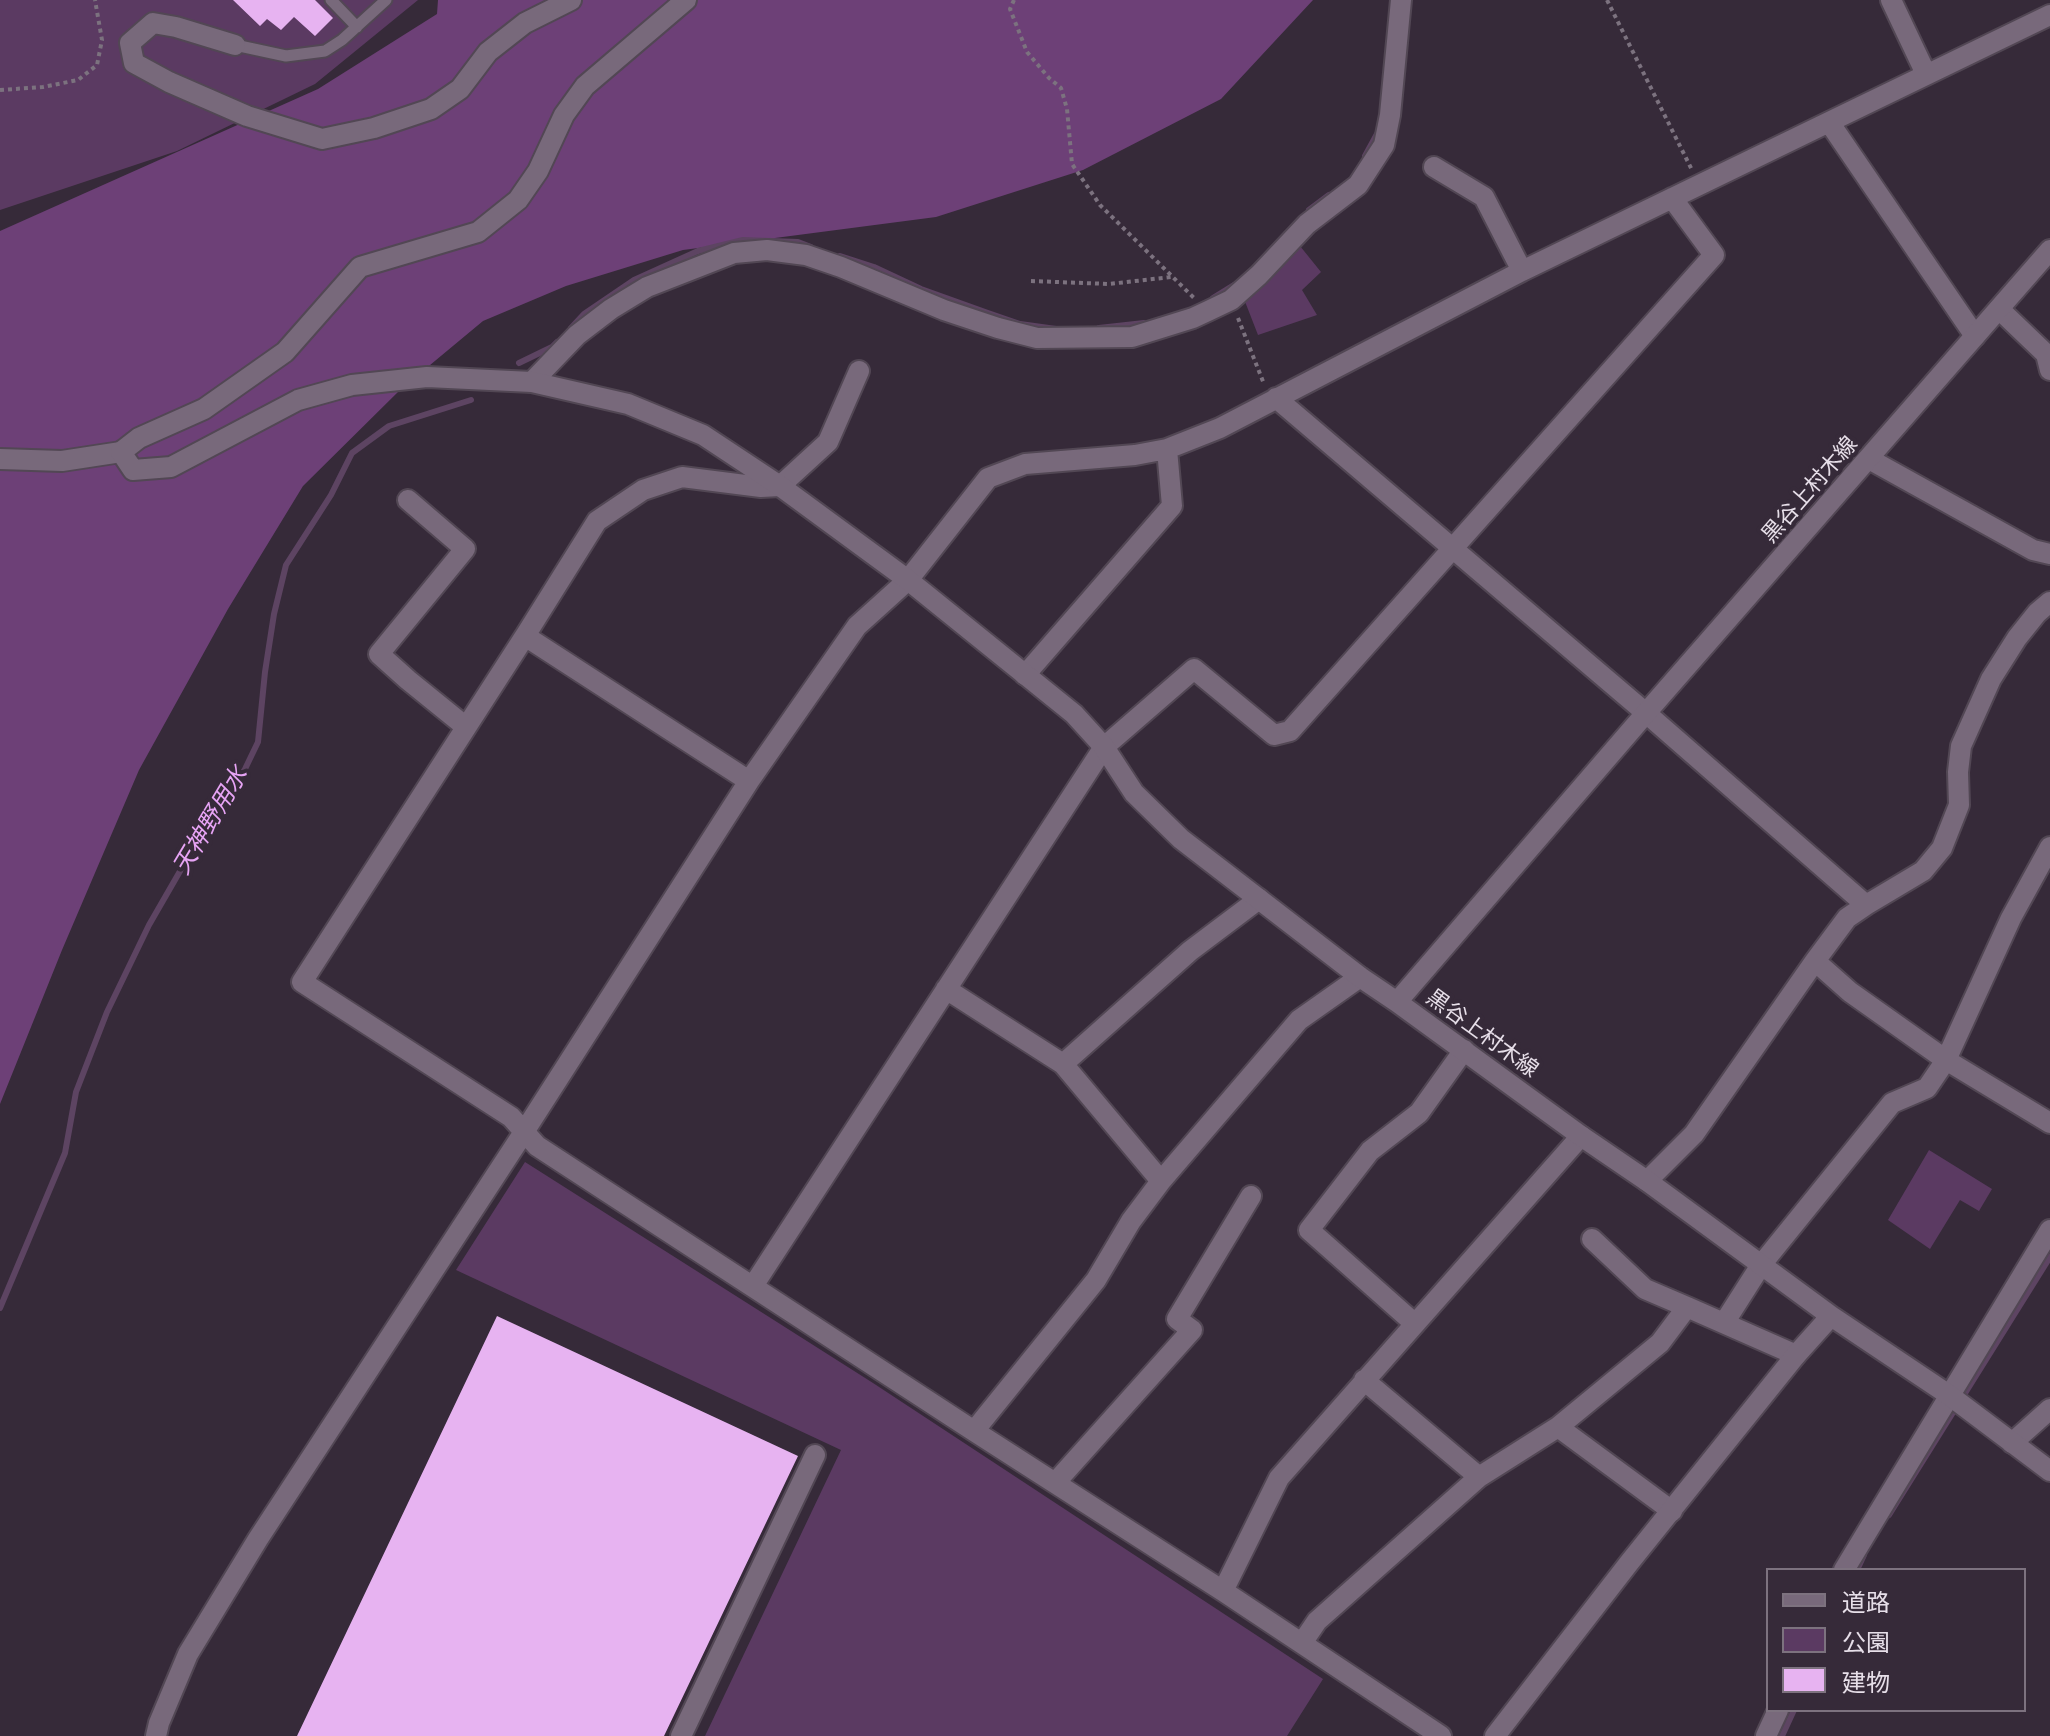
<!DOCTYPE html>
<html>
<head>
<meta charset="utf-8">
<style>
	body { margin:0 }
	#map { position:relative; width:2050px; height:1736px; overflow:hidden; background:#362a39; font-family:Rubik,"Noto Sans JP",sans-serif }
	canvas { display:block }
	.legend { position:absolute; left:1766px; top:1568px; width:260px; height:144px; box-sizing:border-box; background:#362a39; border:2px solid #7d727f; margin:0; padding:10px 14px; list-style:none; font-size:24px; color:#e7dfe9 }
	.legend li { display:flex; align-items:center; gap:16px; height:40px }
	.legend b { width:40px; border:2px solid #7d727f }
</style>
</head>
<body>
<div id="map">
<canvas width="2050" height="1736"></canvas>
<ul class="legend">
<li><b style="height:10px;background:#78697b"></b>道路</li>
<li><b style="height:22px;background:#5b3a62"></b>公園</li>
<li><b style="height:22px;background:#e7b3f1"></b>建物</li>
</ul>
</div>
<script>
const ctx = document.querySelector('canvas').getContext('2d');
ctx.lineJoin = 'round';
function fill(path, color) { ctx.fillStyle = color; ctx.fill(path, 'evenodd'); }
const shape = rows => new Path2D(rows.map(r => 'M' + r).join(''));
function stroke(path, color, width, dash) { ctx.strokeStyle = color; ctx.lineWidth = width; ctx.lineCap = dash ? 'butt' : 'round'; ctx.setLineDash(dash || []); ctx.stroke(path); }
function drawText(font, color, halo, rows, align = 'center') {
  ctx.font = font + ' Rubik,"Noto Sans JP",sans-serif'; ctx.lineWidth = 8; ctx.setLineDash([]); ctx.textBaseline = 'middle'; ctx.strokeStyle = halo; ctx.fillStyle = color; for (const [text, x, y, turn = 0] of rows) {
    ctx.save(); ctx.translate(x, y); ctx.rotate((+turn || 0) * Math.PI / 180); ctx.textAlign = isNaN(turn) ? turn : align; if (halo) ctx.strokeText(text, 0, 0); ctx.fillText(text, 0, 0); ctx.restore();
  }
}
fill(shape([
	[0,0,418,0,315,84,177,151,0,210],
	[1300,246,1321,272,1302,290,1317,315,1258,335,1244,299],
	[1929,1150,1992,1189,1979,1211,1960,1200,1930,1249,1888,1220],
	[525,1162,873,1383,1323,1679,1287,1736,705,1736,841,1450,456,1270]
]), '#5b3a62');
fill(shape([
	[438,0,1313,0,1221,99,1083,170,936,217,683,250,566,286,483,321,400,390,303,486,228,609,139,770,62,950,0,1104,0,231,318,89,437,14]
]), '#6d4077');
stroke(shape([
	[1365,156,1377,134],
	[1309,210,1329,195],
	[840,256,874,267,921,289,988,313,1020,324,1056,329],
	[1213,298,1234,285],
	[571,328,584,314,634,280,698,251,743,240,798,242,811,247],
	[1099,328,1144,323],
	[519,363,552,347,557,342],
	[0,1308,65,1153,76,1092,107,1012,149,925,183,866,245,769,258,742,265,672,274,614,286,565,331,495,352,453,389,426,471,400],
	[1889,1515,2050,1257],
	[1857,1570,1864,1555],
	[1782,1736,1794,1710]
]), '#5d4462', 6);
fill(shape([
	[233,0,315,0,333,18,315,36,294,17,281,30,267,19,260,26],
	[497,1316,798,1456,664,1736,297,1736]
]), '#e7b3f1');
const lane = shape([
	[331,0,357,27],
	[235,45,286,56,325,51,342,40,386,0]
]);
const street = shape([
	[1891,0,1926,74],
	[1434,167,1484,197,1522,271],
	[1999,309,2046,354,2050,370],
	[1975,336,1829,122,2050,15],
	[532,382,577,335,611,309,647,287,734,253,767,250,806,255,841,267,944,310,998,328,1037,338,1132,337,1193,318,1208,311,1231,300,1259,275,1307,224,1358,185,1384,145,1390,115,1401,0],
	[1276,398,1646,713,1866,905,1847,918,1815,961,1694,1134,1647,1181],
	[0,459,62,461,121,452],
	[1869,459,2033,550,2050,554],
	[408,500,465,549,379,654,408,680,466,727],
	[525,636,302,982,511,1117,537,1146,974,1431,1223,1591,1441,1736],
	[1025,675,1172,506,1167,449],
	[749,781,525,636,597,521,643,490,682,477,761,487,780,486,828,442,859,371],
	[1866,905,1923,871,1942,848,1959,805,1958,772,1961,746,1991,679,2017,638,2037,613,2050,602],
	[1815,961,1850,992,1946,1060,2050,1123],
	[946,989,1063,1064,1161,1181],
	[1063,1064,1190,951,1259,899],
	[1592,1239,1645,1289,1687,1307],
	[753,1286,1104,747,1194,669,1274,735,1290,731,1714,255,1672,198],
	[1414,1323,1309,1230,1370,1151,1419,1113,1464,1050],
	[1724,1323,1761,1265,1892,1103,1927,1088,1946,1060,2011,918,2050,847],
	[1558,1427,1660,1343,1687,1307,1796,1355],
	[974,1431,1096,1280,1131,1221,1161,1181,1299,1020,1360,977],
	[2012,1443,2050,1409],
	[1479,1477,1558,1427,1672,1511],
	[1055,1483,1192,1330,1177,1319,1251,1196],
	[1844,1570,2050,1230],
	[1223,1591,1279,1478,1581,1136],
	[1302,1643,1317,1621,1479,1477,1364,1380],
	[156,1736,159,1723,188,1654,258,1539,524,1132,749,781,857,626,908,580,988,478,1025,464,1135,455,1167,449,1220,428,1522,271,1829,122],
	[681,1736,815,1455],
	[1766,1736,1778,1710]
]);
const secondary = shape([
	[686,0,585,86,564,115,538,171,518,200,478,232,360,267,285,352,204,409,139,438,121,452,133,470,171,467,298,400,352,385,427,377,532,382,628,404,703,435,780,486,908,580,1074,714,1104,747,1134,793,1181,839,1360,977,1397,1002,1581,1136,1647,1181,1831,1316,1949,1395,2050,1471],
	[235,45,176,27,153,23,130,43,134,63,169,82,247,116,322,139,374,128,431,109,460,89,488,52,525,23,571,0],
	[1397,1002,1646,713,2050,250],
	[1495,1736,1629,1563,1796,1355,1831,1316]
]);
stroke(lane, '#524754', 15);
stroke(street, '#524754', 24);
stroke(secondary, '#524754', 24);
stroke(shape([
	[1014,0,1010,9,1027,52,1049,78,1061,88,1067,109,1072,164,1100,205,1194,298],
	[1607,0,1692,170],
	[0,90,43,87,78,80,97,65,102,40,95,0],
	[1031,281,1109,284,1171,277],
	[1238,318,1264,384]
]), '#7c727f', 4, [4, 4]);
stroke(lane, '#78697b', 11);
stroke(street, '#78697b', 20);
stroke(secondary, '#78697b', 20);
drawText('22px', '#e7dfe9', '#362a39', [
	["黒谷上村木線",1810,490,-49],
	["黒谷上村木線",1482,1034,36]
]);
drawText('italic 24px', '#e7a4f5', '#362a39', [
	["天神野用水",211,821,-59]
]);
</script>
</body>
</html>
